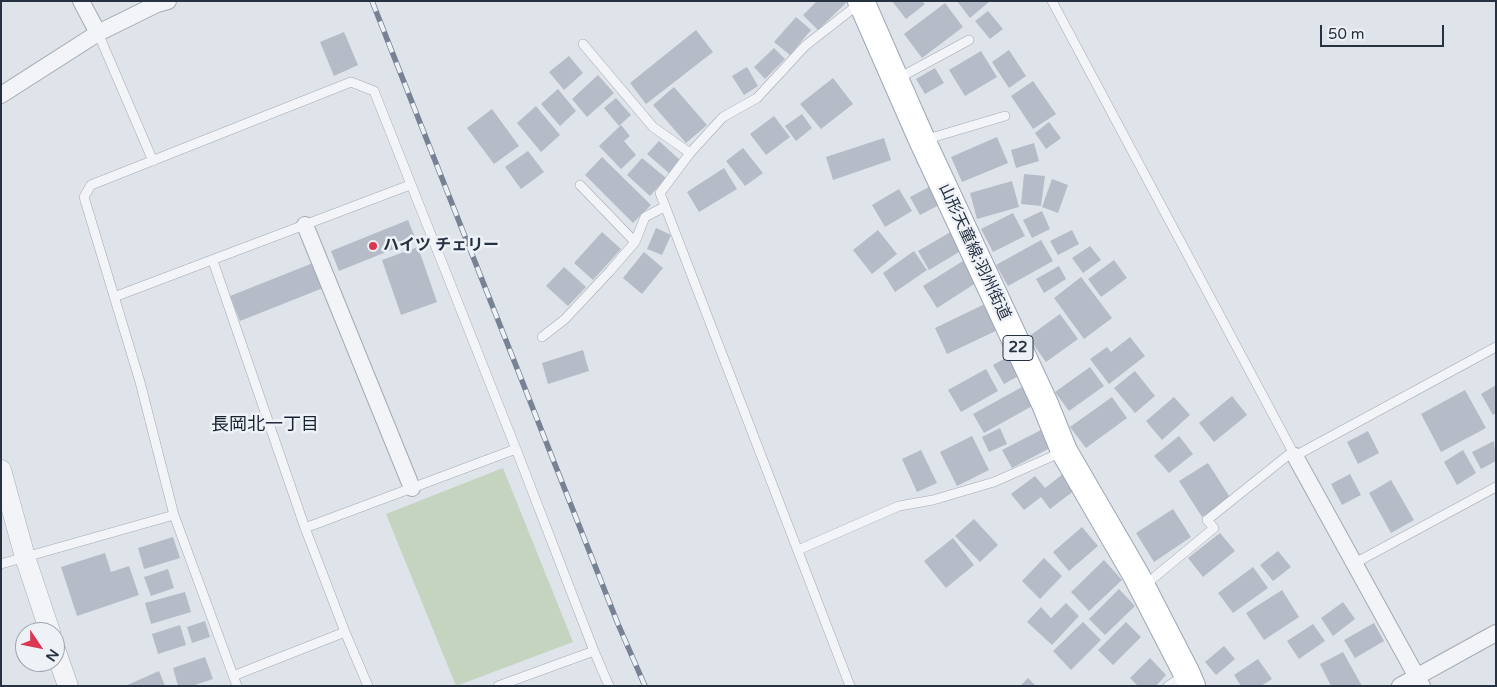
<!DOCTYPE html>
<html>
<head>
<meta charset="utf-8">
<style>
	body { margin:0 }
	#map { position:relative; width:1497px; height:687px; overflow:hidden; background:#dfe3ea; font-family:"Varela Round",sans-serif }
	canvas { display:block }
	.frame { position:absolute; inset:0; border:2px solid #263142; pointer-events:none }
	.north { position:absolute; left:15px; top:622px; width:50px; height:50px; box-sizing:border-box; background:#eef2f7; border:1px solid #9ea5af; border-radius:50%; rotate:124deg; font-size:14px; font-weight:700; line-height:20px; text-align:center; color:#263142 }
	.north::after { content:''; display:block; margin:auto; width:18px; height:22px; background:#db3753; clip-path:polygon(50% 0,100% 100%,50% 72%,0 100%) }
	.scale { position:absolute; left:1320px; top:25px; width:124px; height:22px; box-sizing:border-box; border:2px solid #263142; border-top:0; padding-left:6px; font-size:15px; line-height:18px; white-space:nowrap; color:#263142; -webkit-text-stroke:4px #eef2f7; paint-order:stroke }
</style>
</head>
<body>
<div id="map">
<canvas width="1497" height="687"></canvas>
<div class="frame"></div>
<div class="north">N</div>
<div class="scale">50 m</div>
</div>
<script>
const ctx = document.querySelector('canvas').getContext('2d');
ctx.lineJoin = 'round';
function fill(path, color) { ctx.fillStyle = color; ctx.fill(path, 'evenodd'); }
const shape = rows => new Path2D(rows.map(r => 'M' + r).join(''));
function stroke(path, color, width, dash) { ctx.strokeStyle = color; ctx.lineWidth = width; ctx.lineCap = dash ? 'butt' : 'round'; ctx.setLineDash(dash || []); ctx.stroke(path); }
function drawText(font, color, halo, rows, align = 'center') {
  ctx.font = font + ' "Varela Round","Noto Sans JP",sans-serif'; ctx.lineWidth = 5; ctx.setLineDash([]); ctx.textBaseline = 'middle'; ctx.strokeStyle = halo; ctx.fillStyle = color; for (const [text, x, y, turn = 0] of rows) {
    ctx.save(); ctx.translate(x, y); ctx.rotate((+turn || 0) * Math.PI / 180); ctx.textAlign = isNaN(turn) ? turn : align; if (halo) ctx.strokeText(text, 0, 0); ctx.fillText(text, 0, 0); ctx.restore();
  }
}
fill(shape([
	[503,468,573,642,456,686,386,514]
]), '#c5d4bf');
fill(shape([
	[817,1,848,1,818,30,803,15],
	[892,1,922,1,925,4,906,19],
	[957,1,990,1,970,18],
	[945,3,963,27,922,58,904,34],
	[988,11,1003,29,990,39,975,21],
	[796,17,811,30,790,55,774,42],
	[696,30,713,52,646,104,630,83],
	[344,32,358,65,334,76,320,42],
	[774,48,785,59,765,79,754,67],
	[1009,50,1026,76,1009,88,992,62],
	[981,51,997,77,965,96,949,70],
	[569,56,583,73,564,90,549,72],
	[747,67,758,86,744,95,732,76],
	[935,68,944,83,925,94,916,79],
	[598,75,614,93,587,117,572,99],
	[833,78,853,104,821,129,800,104],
	[1033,81,1056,114,1033,129,1011,96],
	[674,87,707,125,686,143,653,105],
	[558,89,576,111,560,126,541,104],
	[616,98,631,115,619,126,604,108],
	[536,106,560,135,541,152,517,123],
	[492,109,519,146,494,164,467,128],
	[802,114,812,128,796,141,785,126],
	[774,116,790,137,766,155,750,134],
	[1049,122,1061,138,1046,149,1035,133],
	[621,125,630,136,624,141,636,155,621,169,599,146],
	[997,137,1008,163,962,182,951,157],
	[884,138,891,160,833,180,826,157],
	[659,141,681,161,670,174,647,154],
	[1034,143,1039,161,1016,168,1011,150],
	[743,148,763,173,745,186,726,161],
	[528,151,544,172,521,189,505,167],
	[602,157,651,205,633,223,585,175],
	[642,158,666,178,650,196,627,175],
	[724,168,737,189,699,212,687,192],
	[1024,174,1045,176,1041,206,1021,204],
	[1052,179,1068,185,1058,213,1042,207],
	[1012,181,1019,207,977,219,970,193],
	[933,185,943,203,920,215,910,197],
	[899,189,912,211,885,227,872,205],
	[1042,211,1050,229,1032,238,1023,220],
	[1013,213,1025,236,993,252,981,229],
	[408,220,416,240,339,271,331,251],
	[656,228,671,235,662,255,647,249],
	[878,230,897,254,872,274,853,250],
	[954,230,964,249,929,270,918,251],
	[1072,230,1079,244,1058,255,1050,241],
	[602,232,621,249,593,280,574,263],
	[1041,240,1053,261,1008,286,996,265],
	[1090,246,1101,260,1083,273,1072,258],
	[418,247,437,302,401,315,382,260],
	[914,251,927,270,895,292,883,273],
	[644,252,663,268,642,294,623,278],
	[966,259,979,281,937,308,923,286],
	[1114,260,1127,278,1101,297,1088,279],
	[313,263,323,288,240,321,230,296],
	[1059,266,1066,279,1044,293,1036,279],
	[564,267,586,287,568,306,546,286],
	[1081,277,1112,318,1084,339,1054,298],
	[989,302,1002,328,947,354,935,328],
	[1060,314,1078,339,1046,362,1028,337],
	[1130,337,1145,356,1109,384,1090,359,1107,347,1111,352],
	[583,350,589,371,548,384,542,363],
	[1011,355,1022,374,1004,384,993,365],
	[1090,367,1104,386,1069,411,1055,392],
	[986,369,998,391,961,412,948,390],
	[1135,371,1155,396,1135,413,1114,388],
	[1496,385,1496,413,1493,415,1481,394],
	[1022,387,1032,406,984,433,973,414],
	[1465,390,1486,428,1441,452,1421,414],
	[1232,396,1247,415,1214,442,1199,423],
	[1112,397,1127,418,1086,448,1070,427],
	[1174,397,1190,415,1162,440,1146,421],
	[1000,428,1007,444,989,452,982,437],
	[1041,430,1050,448,1012,468,1002,450],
	[1368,431,1379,453,1358,464,1347,442],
	[972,436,989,470,957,486,940,452],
	[1179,436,1193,454,1169,473,1154,456],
	[1494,441,1496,461,1481,469,1472,452],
	[921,450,937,483,917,492,902,459],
	[1463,450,1476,473,1457,485,1444,462],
	[1208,463,1231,499,1202,517,1179,481],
	[1063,474,1075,490,1050,509,1041,497,1024,510,1011,494,1035,476,1045,488],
	[1350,474,1361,495,1342,505,1331,484],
	[1391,480,1414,520,1391,533,1369,493],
	[1173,509,1191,537,1154,562,1136,533],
	[974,519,998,545,980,562,955,536],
	[1082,527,1098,546,1069,571,1053,552],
	[1220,533,1235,551,1203,577,1188,558],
	[173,537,180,558,144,569,138,548],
	[953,538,974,565,946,588,924,561],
	[1278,551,1291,567,1273,581,1260,565],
	[105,553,111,572,129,566,139,595,77,616,61,567],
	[1044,558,1062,576,1040,599,1022,581],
	[1104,560,1122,580,1089,611,1071,592],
	[1253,567,1268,588,1233,613,1218,593],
	[168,569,174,588,151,596,144,577],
	[1119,589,1135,606,1105,635,1089,619],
	[1282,590,1299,617,1264,640,1246,613],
	[185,592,191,612,151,624,145,603],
	[1343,602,1355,619,1333,636,1321,618],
	[1066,603,1079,616,1052,645,1027,622,1041,607,1051,618],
	[205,621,210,637,192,643,187,627],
	[1083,622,1101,640,1071,670,1053,651],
	[1126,622,1141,637,1113,665,1098,650],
	[1374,623,1384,641,1355,658,1344,640],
	[1313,624,1325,641,1299,659,1287,641],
	[180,625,186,645,158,654,152,634],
	[1224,646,1235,659,1216,675,1205,662],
	[1343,652,1362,686,1331,686,1320,664],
	[205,657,213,679,192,686,178,686,173,668],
	[1150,658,1166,675,1156,686,1138,686,1130,678],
	[1258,659,1272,679,1261,686,1241,686,1234,675],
	[159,671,165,686,125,686],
	[1028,678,1036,686,1020,686]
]), '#b5bcc7');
const service = shape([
	[1052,1,1295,456,1496,347],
	[98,33,153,161],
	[583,44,653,127,690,153],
	[897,79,969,40],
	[924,140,1005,116],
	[580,185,635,242],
	[213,261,305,528,345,632,368,686],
	[114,297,410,185],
	[542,337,565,319,610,271,635,242,645,217,664,207],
	[305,528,516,449],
	[798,550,899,506,933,500,994,482,1062,452],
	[1355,563,1496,487],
	[1,564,174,515],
	[1145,585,1214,528,1207,520,1292,452],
	[594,651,609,686],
	[233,676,345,632],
	[237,686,174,515,140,382,84,197,91,185,351,82,374,91,516,449,594,651,498,686],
	[850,686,660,193,690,153,723,117,757,98,805,46,860,3],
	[1168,686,1185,675]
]);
const minor = shape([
	[81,1,98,33],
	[1,95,98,33,157,4,168,1],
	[305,225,412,488],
	[1295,456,1422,686],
	[1400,686,1496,633]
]);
const tertiary = shape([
	[1,470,25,557,50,632],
	[55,649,68,686]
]);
const primary = shape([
	[861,1,922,140,1045,404,1064,451,1136,575,1187,674,1192,686]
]);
stroke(service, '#a4aab4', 10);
stroke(minor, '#a4aab4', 18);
stroke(tertiary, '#a4aab4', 21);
stroke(primary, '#9da7b6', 28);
stroke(service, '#f2f4f7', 9);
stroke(minor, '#f2f4f7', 16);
stroke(tertiary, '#f2f4f7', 20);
stroke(primary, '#fff', 26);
const rail = shape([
	[372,1,618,624,645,686]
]);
stroke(rail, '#778295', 5.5);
stroke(rail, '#eef2f7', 4, [11]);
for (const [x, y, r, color] of [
	[373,246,5,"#db3753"]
]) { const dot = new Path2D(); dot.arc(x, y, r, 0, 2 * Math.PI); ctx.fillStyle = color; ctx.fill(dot); stroke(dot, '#eef2f7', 2); }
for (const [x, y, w] of [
	[1018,348,30]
]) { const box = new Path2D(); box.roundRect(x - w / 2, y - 12.5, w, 25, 4); ctx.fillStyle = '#eef2f7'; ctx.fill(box); stroke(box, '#263142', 1); }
drawText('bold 15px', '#263142', null, [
	["22",1018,348]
]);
drawText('bold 16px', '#263142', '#eef2f7', [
	["ハイツ チェリー",383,246]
], 'left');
drawText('16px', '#263142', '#eef2f7', [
	["山形天童線;羽州街道",974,252,65]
]);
drawText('18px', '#182233', '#eef2f7', [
	["長岡北一丁目",265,425]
]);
</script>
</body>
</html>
